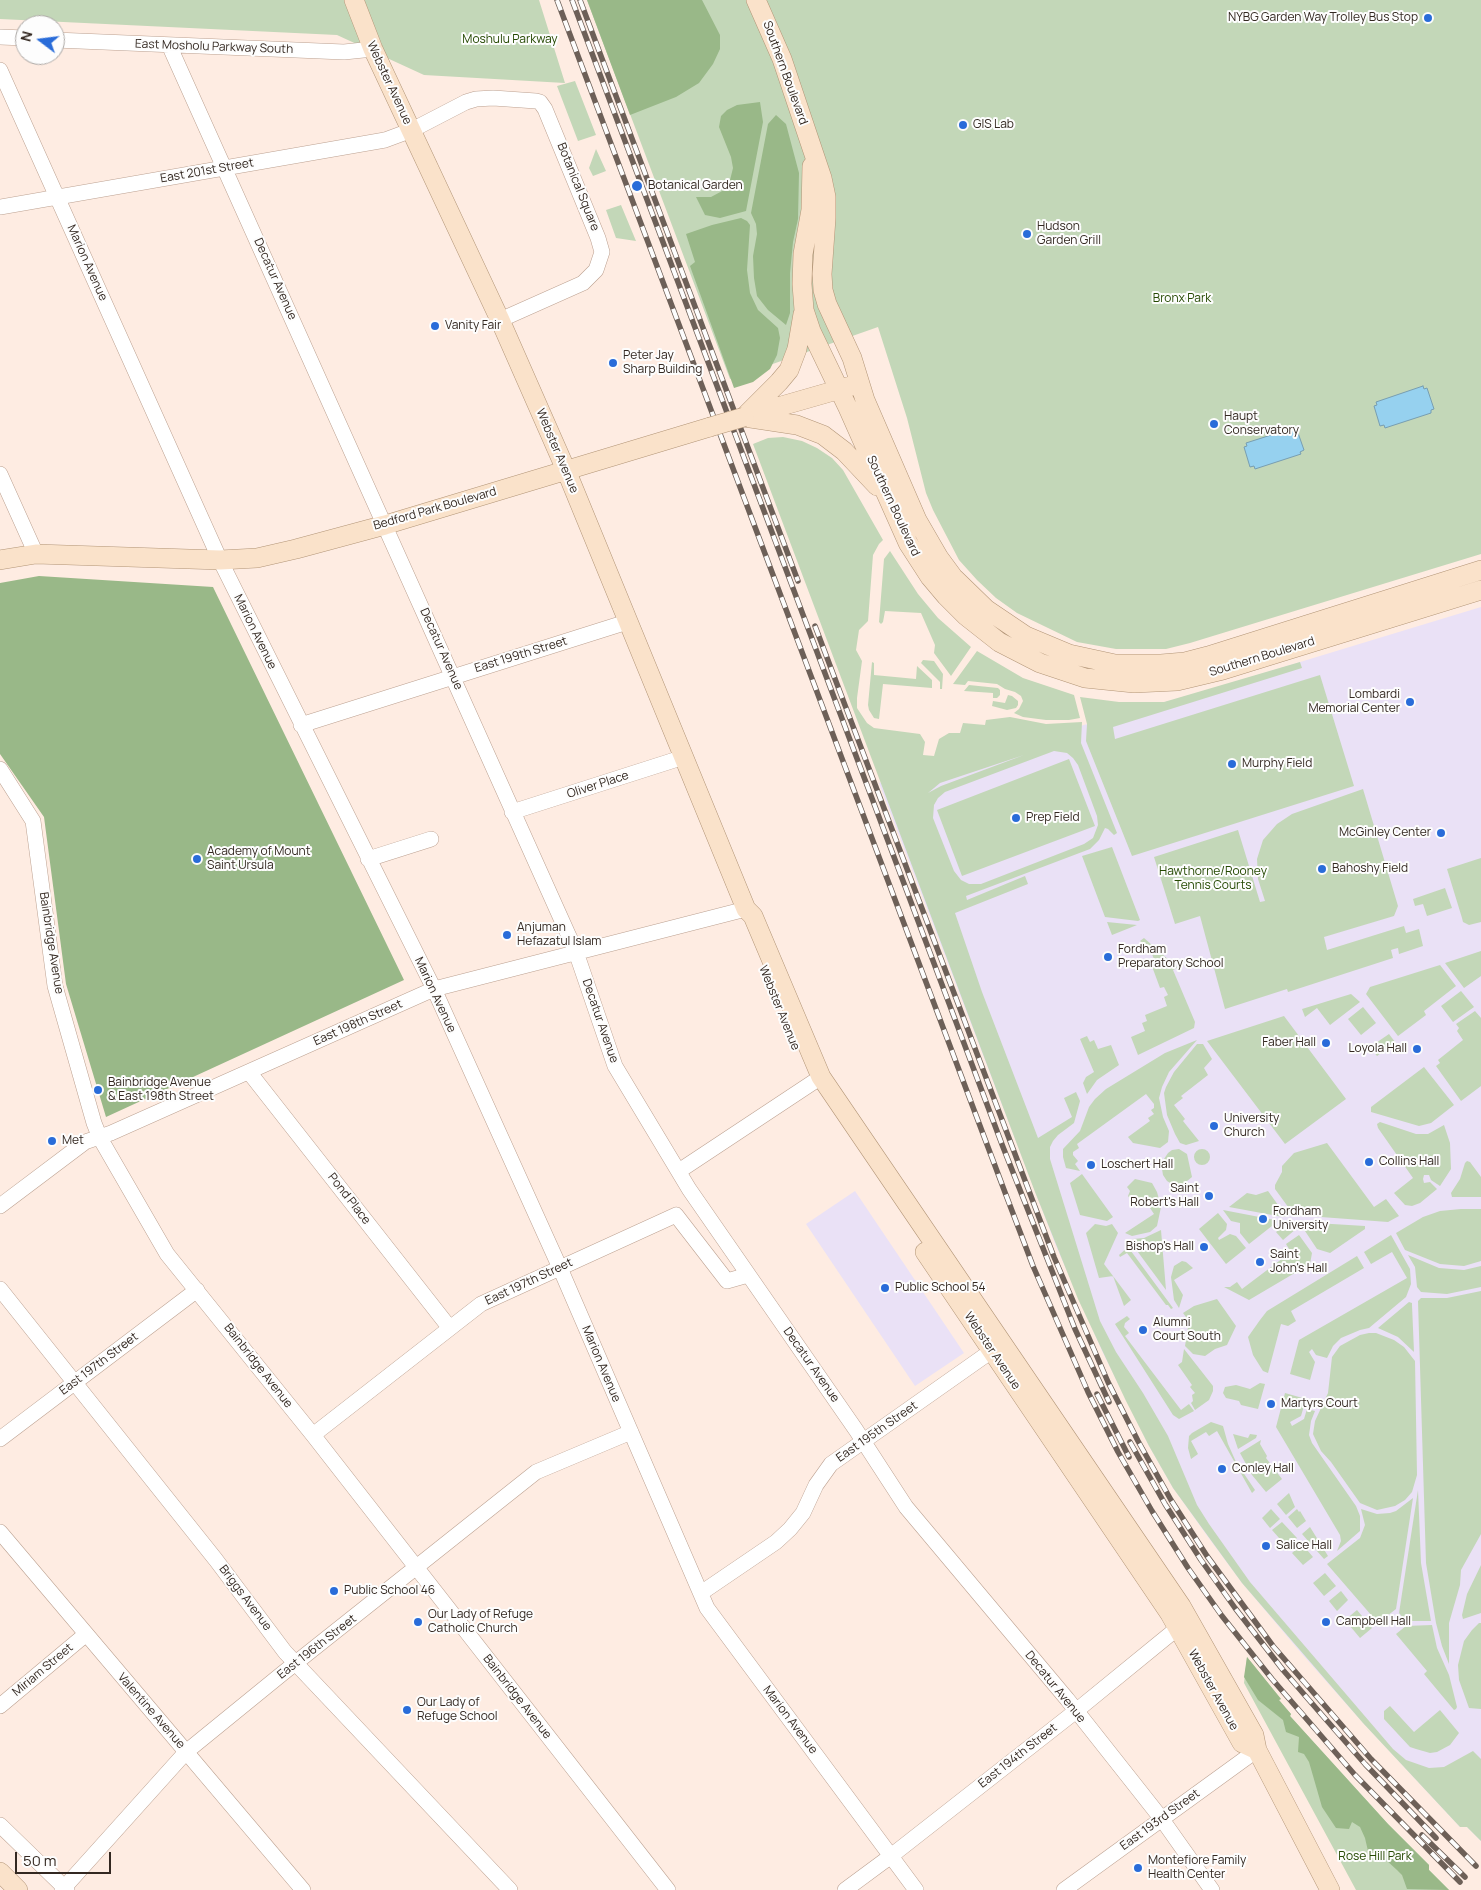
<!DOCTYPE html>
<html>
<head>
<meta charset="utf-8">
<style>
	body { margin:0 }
	#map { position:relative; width:1481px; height:1890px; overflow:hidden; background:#feece2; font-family:Manrope,sans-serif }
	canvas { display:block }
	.north { position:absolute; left:15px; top:15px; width:50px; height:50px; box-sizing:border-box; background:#fdfdfd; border:1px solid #aca8a5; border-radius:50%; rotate:285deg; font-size:14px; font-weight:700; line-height:20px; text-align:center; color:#332821 }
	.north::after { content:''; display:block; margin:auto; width:18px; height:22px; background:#296cd9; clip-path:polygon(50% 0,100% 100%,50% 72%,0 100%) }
	.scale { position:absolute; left:15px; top:1852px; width:96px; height:22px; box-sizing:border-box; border:2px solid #332821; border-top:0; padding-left:6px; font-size:15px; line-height:18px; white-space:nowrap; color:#332821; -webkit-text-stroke:4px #fdfdfd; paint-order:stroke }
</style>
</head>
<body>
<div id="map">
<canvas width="1481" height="1890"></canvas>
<div class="north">N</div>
<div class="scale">50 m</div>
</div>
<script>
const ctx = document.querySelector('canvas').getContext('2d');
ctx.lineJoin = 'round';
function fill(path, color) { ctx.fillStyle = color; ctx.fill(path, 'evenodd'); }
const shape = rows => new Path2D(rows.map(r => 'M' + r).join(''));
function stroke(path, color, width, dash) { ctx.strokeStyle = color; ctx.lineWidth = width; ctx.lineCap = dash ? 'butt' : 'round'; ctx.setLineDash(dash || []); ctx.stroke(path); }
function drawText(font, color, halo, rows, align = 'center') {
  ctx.font = font + ' Manrope,sans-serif'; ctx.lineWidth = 4; ctx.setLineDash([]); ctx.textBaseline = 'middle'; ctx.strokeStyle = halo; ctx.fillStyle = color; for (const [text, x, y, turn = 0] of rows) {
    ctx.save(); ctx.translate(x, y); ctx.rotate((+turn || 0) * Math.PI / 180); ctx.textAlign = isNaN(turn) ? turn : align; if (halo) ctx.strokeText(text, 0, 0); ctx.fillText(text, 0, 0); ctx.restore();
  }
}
fill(shape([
	[1481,607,1481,1841,1467,1827,1460,1827,1363,1723,1302,1654,1242,1583,1208,1537,1173,1488,1149,1446,1102,1351,1056,1246,879,783,1218,687],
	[855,1191,964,1353,915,1386,806,1224]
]), '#eae1f6');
fill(shape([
	[0,0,539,0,565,83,424,75,337,35,0,19],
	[587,0,1481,0,1481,554,1190,643,1166,649,1116,649,1077,642,1017,613,996,598,977,580,959,560,933,510,926,493,907,418,878,327,730,379],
	[575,81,596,135,578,141,557,86],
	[596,149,606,171,593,176,589,168],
	[621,205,636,241,616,238,606,210],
	[783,437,802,441,817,448,832,458,843,470,883,540,879,544,873,555,868,621,859,630,856,650,862,661,857,698,857,708,867,723,874,728,920,734,925,742,923,755,934,756,939,739,949,733,960,733,963,723,985,725,986,720,1010,717,1046,724,1082,722,1081,743,1117,833,1114,835,1108,829,1105,828,1099,840,1090,849,966,896,967,900,1025,876,1028,884,955,913,982,992,1038,1138,1072,1117,1064,1098,1076,1092,1080,1101,1074,1123,1058,1135,1053,1141,1050,1147,1050,1159,1100,1321,1116,1352,1143,1393,1168,1436,1197,1505,1209,1524,1250,1582,1393,1749,1406,1760,1429,1768,1444,1767,1473,1751,1481,1759,1481,1841,1467,1827,1460,1827,1363,1723,1242,1583,1173,1488,1149,1446,1126,1401,1078,1299,1035,1192,753,444,768,438],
	[1054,751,1067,753,1073,758,1078,765,1097,816,1098,825,1093,838,1084,844,981,884,969,884,961,880,954,871,933,818,934,805,938,798,945,792],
	[1024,755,941,786,928,793,940,783],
	[890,551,918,594,938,618,971,647,951,676,934,653,935,645,921,613,885,611,883,622,881,624,879,622,884,559],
	[977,651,1023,678,1074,695,1080,718,1069,720,1046,720,1023,717,1014,713,1019,709,1023,701,1021,696,1015,692,1005,689,997,684,968,681,965,685,953,684],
	[923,660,934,661,943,674,942,689,940,689,940,682,921,663],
	[872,662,874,663,874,675,916,679,917,666,932,680,932,688,883,684,879,719,874,718,869,710,868,705],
	[1300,662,1302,668,1113,727,1115,739,1320,675,1354,786,1132,856,1086,741,1087,724,1080,697,1119,702,1164,702],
	[969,685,998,688,1000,690,1000,695,997,698,993,698,993,693,964,691],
	[1008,695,1012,696,1018,701,1018,705,1016,708,1007,710,992,706,993,701,1005,703],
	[1069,759,1095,826,962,876,937,810],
	[1363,789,1398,906,1394,916,1324,937,1327,950,1404,926,1406,933,1419,929,1423,946,1399,954,1398,948,1394,949,1391,950,1393,958,1288,992,1287,989,1225,1009,1200,916,1175,924,1154,857,1238,830,1260,902,1265,901,1258,879,1257,859,1263,840,1277,824,1292,814],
	[1112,847,1140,920,1138,921,1105,917,1082,856],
	[1481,858,1481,922,1469,925,1463,922,1462,918,1447,869],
	[1445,888,1452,908,1427,916,1423,904,1415,906,1413,899],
	[1107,922,1137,925,1112,935],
	[1144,938,1170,961,1174,960,1177,968,1173,970,1195,1022,1194,1028,1138,1055,1131,1037,1145,1031,1142,1023,1147,1021,1145,1015,1167,1006,1164,997,1168,995,1164,987,1160,988,1150,961,1154,959,1151,952,1147,953,1143,943,1140,941],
	[1481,951,1481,976,1464,988,1445,963],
	[1440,965,1456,986,1424,1011,1426,1015,1398,1036,1366,994,1370,987],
	[1461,991,1474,1007,1453,1022,1441,1006],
	[1351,994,1360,1002,1330,1025,1317,1008,1305,1017,1302,1009],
	[1363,1007,1376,1023,1361,1035,1348,1019],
	[1475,1011,1481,1018,1481,1086,1461,1101,1436,1066,1440,1063,1438,1060,1463,1040,1457,1031,1459,1028,1456,1024],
	[1284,1016,1346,1099,1285,1144,1207,1041],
	[1389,1034,1395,1042,1377,1056,1370,1047],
	[1087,1036,1090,1042,1094,1040,1098,1049,1111,1045,1119,1065,1097,1080,1087,1094,1083,1083,1086,1077,1094,1072,1080,1039],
	[1197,1040,1169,1072,1162,1087,1159,1098,1163,1117,1169,1131,1168,1142,1160,1148,1133,1143,1128,1137,1150,1121,1148,1118,1154,1114,1151,1110,1154,1108,1154,1104,1146,1094,1077,1144,1079,1148,1073,1152,1073,1155,1078,1161,1075,1164,1080,1171,1066,1168,1063,1157,1063,1149,1080,1131,1089,1107,1095,1099,1106,1089,1165,1053],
	[1197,1044,1203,1044,1212,1059,1204,1068,1208,1075,1181,1096,1183,1098,1174,1105,1185,1119,1183,1121,1199,1141,1186,1145,1180,1143,1175,1134,1167,1115,1164,1093,1166,1087,1174,1072],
	[1424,1067,1454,1105,1431,1123,1419,1126,1371,1112,1371,1107],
	[1380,1122,1416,1134,1428,1134,1444,1125,1450,1143,1451,1169,1440,1186,1431,1180,1429,1175,1424,1175,1423,1179,1424,1183,1430,1182,1437,1189,1420,1203,1412,1206,1405,1205,1394,1193,1413,1178,1378,1128,1377,1124],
	[1327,1143,1374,1207,1386,1199,1399,1216,1388,1222,1294,1215,1275,1189,1275,1185,1282,1172,1282,1166,1294,1153],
	[1179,1149,1187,1154,1192,1177,1181,1186,1172,1184,1167,1181,1163,1175,1162,1169,1164,1159,1168,1153,1172,1150],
	'1194 1157a8 8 0 1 1 16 0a8 8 0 1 1-16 0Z',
	[1467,1161,1470,1162,1481,1177,1481,1197,1452,1197,1451,1193,1460,1179,1465,1163],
	[1082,1174,1113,1217,1107,1221,1080,1215,1070,1183],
	[1135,1179,1152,1183,1157,1192,1161,1207,1157,1226,1150,1232,1132,1236,1125,1233,1154,1214,1148,1205,1145,1207,1141,1204,1137,1208,1128,1196,1130,1191,1127,1187],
	[1268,1191,1286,1216,1283,1217,1229,1207,1247,1193,1256,1195],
	[1461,1209,1481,1209,1481,1261,1464,1266,1440,1264,1405,1250,1396,1233,1423,1217,1440,1211],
	[1223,1210,1275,1220,1277,1222,1249,1244,1240,1233,1240,1223,1231,1221],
	[1218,1213,1227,1224,1226,1230,1218,1238,1219,1240,1230,1234,1236,1236,1246,1248,1226,1264,1199,1229],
	[1290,1222,1296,1229,1283,1240,1276,1232],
	[1299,1222,1365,1226,1365,1229,1330,1253,1317,1249],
	[1095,1224,1106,1226,1112,1224,1118,1233,1104,1264,1131,1300,1124,1306,1113,1276,1099,1278,1086,1233],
	[1161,1230,1166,1290,1132,1244,1133,1239,1144,1238],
	[1299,1235,1312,1253,1310,1264,1249,1300,1224,1287,1230,1287,1237,1282,1242,1289,1291,1252,1286,1244],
	[1391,1235,1410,1269,1411,1284,1406,1297,1369,1328,1360,1330,1341,1338,1333,1346,1327,1358,1316,1355,1312,1349,1309,1352,1315,1362,1310,1380,1290,1374,1299,1340,1407,1278,1392,1252,1371,1264,1364,1252],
	[1128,1247,1173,1308,1171,1309,1168,1305,1166,1305,1127,1253,1120,1257,1119,1255],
	[1408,1255,1439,1268,1464,1270,1481,1266,1481,1287,1447,1294,1421,1292,1417,1287,1415,1267],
	[1357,1256,1364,1268,1291,1311,1296,1321,1288,1326,1281,1324,1268,1373,1263,1371,1253,1355,1248,1337,1260,1320,1267,1311],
	[1182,1261,1186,1262,1193,1268,1174,1280,1183,1295,1179,1308,1174,1300,1171,1277,1174,1266],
	[1481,1291,1481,1534,1461,1570,1460,1585,1449,1623,1449,1664,1442,1646,1436,1623,1426,1563,1418,1301,1421,1298,1447,1298],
	[1217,1299,1236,1326,1227,1345,1215,1349,1205,1356,1193,1354,1185,1346,1189,1321,1183,1313,1194,1306],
	[1409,1302,1412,1303,1412,1305,1414,1352,1398,1337,1378,1328],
	[1127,1316,1130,1319,1125,1323,1124,1327,1129,1333,1125,1336,1181,1410,1189,1404,1194,1411,1179,1419,1173,1415,1115,1324],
	[1369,1333,1376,1333,1394,1340,1404,1347,1415,1361,1417,1475,1412,1492,1405,1500,1395,1506,1377,1510,1360,1503,1331,1462,1321,1451,1313,1434,1315,1421,1328,1393,1332,1357,1340,1346,1360,1335],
	[1184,1349,1213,1386,1213,1391,1209,1400,1195,1410,1191,1403,1193,1401,1192,1395,1195,1393,1190,1387,1192,1385,1178,1365,1182,1362],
	[1260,1383,1265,1384,1258,1409,1241,1405,1239,1401,1226,1398,1223,1393,1225,1387,1236,1385,1250,1389],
	[1285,1393,1306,1399,1301,1416,1290,1422,1292,1426,1304,1419,1307,1409,1315,1411,1311,1421,1309,1435,1312,1443,1356,1506,1360,1516,1360,1531,1337,1551,1341,1541,1340,1535,1276,1427],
	[1211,1422,1223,1426,1228,1444,1236,1462,1255,1490,1252,1493,1217,1431,1209,1436,1206,1432,1191,1441,1198,1454,1191,1459,1188,1448,1189,1436,1192,1433],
	[1233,1434,1248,1438,1250,1434,1257,1435,1256,1438,1238,1449],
	[1261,1440,1260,1444,1267,1456,1266,1458,1282,1479,1266,1492,1252,1475,1240,1453],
	[1418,1490,1421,1563,1431,1621,1406,1621,1399,1613],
	[1289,1493,1295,1507,1286,1515,1277,1504],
	[1413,1498,1396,1609,1378,1623,1327,1564,1360,1538,1365,1525,1361,1509,1377,1514,1390,1513,1396,1511],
	[1271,1509,1280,1519,1270,1528,1262,1518],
	[1297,1509,1299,1512,1300,1511,1306,1521,1297,1528,1288,1517],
	[1282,1522,1297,1538,1287,1547,1272,1530],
	[1310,1527,1328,1556,1324,1559,1302,1534],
	[1302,1544,1313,1557,1303,1565,1292,1553],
	[1481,1565,1481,1613,1463,1619,1462,1615,1467,1594],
	[1325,1573,1336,1586,1324,1596,1313,1583],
	[1341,1591,1348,1600,1337,1611,1329,1601],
	[1357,1610,1372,1628,1360,1638,1345,1620],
	[1479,1623,1481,1623,1481,1709,1469,1708,1459,1680,1458,1665,1464,1641,1472,1630],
	[1432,1625,1437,1648,1449,1675,1457,1707,1456,1709,1454,1710,1424,1674,1427,1671,1396,1634,1406,1626],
	[1247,1657,1281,1699,1279,1700,1291,1714,1290,1716,1388,1824,1429,1865,1429,1870,1449,1890,1356,1890,1244,1683],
	[1390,1706,1414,1732,1440,1710,1459,1733,1450,1745,1437,1752,1430,1753,1416,1749,1410,1747,1384,1719,1384,1711]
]), '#c3d7b8');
fill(shape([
	[587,0,702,0,720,35,720,49,713,64,699,83,676,97,630,115],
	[760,102,763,122,746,211,720,218,705,215,696,197,711,197,724,190,730,180,733,168,731,157,719,127,721,116,727,110,737,105],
	[776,115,786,124,799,173,798,219,793,242,790,273,790,313,786,325,768,310,757,296,754,278,753,256,757,234,756,224,751,213,768,124],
	[741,218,747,221,750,225,747,270,750,293,758,310,778,328,780,338,777,355,770,369,753,382,734,388,690,266,695,262,686,234,712,225],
	[39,576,213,587,404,980,106,1117,66,984,44,817,0,754,0,583],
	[1247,1657,1281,1699,1279,1700,1291,1714,1290,1716,1388,1824,1429,1865,1429,1870,1449,1890,1407,1889,1402,1875,1397,1870,1386,1860,1368,1851,1365,1838,1360,1827,1352,1822,1349,1829,1336,1828,1322,1807,1309,1762,1304,1754,1298,1752,1299,1737,1286,1732,1283,1720,1258,1700,1244,1677]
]), '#99b888');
const water = shape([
	[1423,386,1424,389,1427,388,1434,409,1431,410,1431,413,1385,428,1384,425,1380,426,1374,406,1377,405,1376,402,1423,386],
	[1293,428,1294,431,1297,430,1304,450,1300,452,1301,454,1255,469,1254,466,1250,467,1244,447,1247,446,1246,443,1293,428]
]);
fill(water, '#96d1ef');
stroke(water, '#789eb1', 1);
const minor = shape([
	[0,37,25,38],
	[55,40,344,52,373,49],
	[169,45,576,952,615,1066,689,1189,856,1430,906,1507,1067,1699,1161,1818,1212,1890],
	[0,70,220,560,434,989,560,1268,707,1608,916,1890],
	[0,207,385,140,412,130,466,102,476,99,493,98,536,101,540,102,545,109,598,238,602,252,596,270,583,283,500,320],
	[0,474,36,554],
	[301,725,627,622],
	[0,769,33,821,55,986,94,1123,100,1138,167,1254,313,1435,668,1890],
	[512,812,684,757],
	[368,859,431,839],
	[249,1072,449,1327],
	[679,1171,821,1077],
	[0,1206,85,1142,111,1133,434,989,746,909],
	[0,1289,216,1560,285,1652,510,1890],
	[313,1435,481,1304,676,1215,727,1281,748,1275],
	[0,1439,197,1290],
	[0,1532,303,1890],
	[701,1593,776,1542,790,1529,803,1513,816,1485,831,1464,1000,1345],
	[0,1706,85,1635],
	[0,1825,67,1890],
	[62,1890,186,1752,283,1673,536,1472,631,1432],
	[845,1890,891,1856,1076,1711,1185,1622],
	[1064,1890,1257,1750]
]);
const major = shape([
	[354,0,373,49,500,320,566,470,746,909,753,916,821,1077,1181,1606,1254,1735,1257,1750,1330,1890],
	[756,0,782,59,822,178,826,197,826,218,822,274,823,290,827,304,852,358,865,400,917,520,939,558,953,577,986,609,1026,636,1069,654,1115,664,1161,664,1185,662,1208,656,1481,570],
	[812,166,811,210,803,254,802,284,804,310,811,331,848,408,908,543,930,577,946,596,966,616,999,642,1040,663,1085,678,1134,683,1177,681,1223,670,1481,590],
	[750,415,851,386],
	[744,417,797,425,823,435,844,451,877,486],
	[744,417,779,382,789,370,797,349,803,314],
	[0,560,36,554,220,560,257,558,296,549,385,525,710,427],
	[925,1252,1170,1614,1242,1743,1257,1750],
	[0,1872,18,1890]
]);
stroke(minor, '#bca191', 16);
stroke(major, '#b29577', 20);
stroke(minor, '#fff', 15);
stroke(major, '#fae2ca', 19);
const rail = shape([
	[557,0,1006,1195,1033,1266,1088,1392,1118,1452,1152,1511,1188,1568,1222,1616,1272,1679,1355,1775,1460,1882],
	[572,0,1003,1147,1075,1329,1109,1402],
	[580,0,798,581],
	[815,626,1054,1257,1108,1382,1138,1441,1171,1500,1207,1556,1273,1646,1371,1759,1476,1866],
	[1097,1394,1129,1457],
	[1130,1442,1165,1504,1201,1560,1235,1608,1283,1670,1322,1715,1365,1764,1436,1838],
	[1422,1835,1465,1877]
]);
stroke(rail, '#6d6058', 5.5);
stroke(rail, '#fdfdfd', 4, [11]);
const majorBridge = shape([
	[710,427,744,417]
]);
stroke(majorBridge, '#b29577', 20, []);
stroke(majorBridge, '#fae2ca', 19);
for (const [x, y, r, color] of [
	[1428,18,5,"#296cd9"],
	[963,125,5,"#296cd9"],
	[637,186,6,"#296cd9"],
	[1027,234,5,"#296cd9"],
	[435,326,5,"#296cd9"],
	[613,363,5,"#296cd9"],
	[1214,424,5,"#296cd9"],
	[1410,702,5,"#296cd9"],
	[1232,764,5,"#296cd9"],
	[1016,818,5,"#296cd9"],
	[1441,833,5,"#296cd9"],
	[197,859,5,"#296cd9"],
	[1322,869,5,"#296cd9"],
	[507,935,5,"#296cd9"],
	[1108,957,5,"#296cd9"],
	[1326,1043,5,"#296cd9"],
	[1417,1049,5,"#296cd9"],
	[98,1090,5,"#296cd9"],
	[1214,1126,5,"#296cd9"],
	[52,1141,5,"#296cd9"],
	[1369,1162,5,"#296cd9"],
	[1091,1165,5,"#296cd9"],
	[1209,1196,5,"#296cd9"],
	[1263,1219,5,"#296cd9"],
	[1204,1247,5,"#296cd9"],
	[1260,1262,5,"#296cd9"],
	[885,1288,5,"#296cd9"],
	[1143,1330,5,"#296cd9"],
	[1271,1404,5,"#296cd9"],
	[1222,1469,5,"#296cd9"],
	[1266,1546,5,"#296cd9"],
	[334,1591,5,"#296cd9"],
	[418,1622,5,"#296cd9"],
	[1326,1622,5,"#296cd9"],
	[407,1710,5,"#296cd9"],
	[1138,1868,5,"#296cd9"]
]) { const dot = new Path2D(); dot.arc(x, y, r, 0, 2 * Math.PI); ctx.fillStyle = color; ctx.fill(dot); stroke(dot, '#fdfdfd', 2); }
drawText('12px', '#332821', '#fdfdfd', [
	["NYBG Garden Way Trolley Bus Stop",1418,18,"right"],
	["GIS Lab",973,125],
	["Botanical Garden",648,186],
	["Hudson",1037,227],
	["Garden Grill",1037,241],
	["Vanity Fair",445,326],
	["Peter Jay",623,356],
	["Sharp Building",623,370],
	["Haupt",1224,417],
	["Conservatory",1224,431],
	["Lombardi",1400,695,"right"],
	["Memorial Center",1400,709,"right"],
	["Murphy Field",1242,764],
	["Prep Field",1026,818],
	["McGinley Center",1431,833,"right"],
	["Academy of Mount",207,852],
	["Saint Ursula",207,866],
	["Bahoshy Field",1332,869],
	["Anjuman",517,928],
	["Hefazatul Islam",517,942],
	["Fordham",1118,950],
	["Preparatory School",1118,964],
	["Faber Hall",1316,1043,"right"],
	["Loyola Hall",1407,1049,"right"],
	["Bainbridge Avenue",108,1083],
	["& East 198th Street",108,1097],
	["University",1224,1119],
	["Church",1224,1133],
	["Met",62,1141],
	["Collins Hall",1379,1162],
	["Loschert Hall",1101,1165],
	["Saint",1199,1189,"right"],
	["Robert's Hall",1199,1203,"right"],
	["Fordham",1273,1212],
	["University",1273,1226],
	["Bishop's Hall",1194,1247,"right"],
	["Saint",1270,1255],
	["John's Hall",1270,1269],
	["Public School 54",895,1288],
	["Alumni",1153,1323],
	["Court South",1153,1337],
	["Martyrs Court",1281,1404],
	["Conley Hall",1232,1469],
	["Salice Hall",1276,1546],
	["Public School 46",344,1591],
	["Our Lady of Refuge",428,1615],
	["Catholic Church",428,1629],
	["Campbell Hall",1336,1622],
	["Our Lady of",417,1703],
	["Refuge School",417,1717],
	["Montefiore Family",1148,1861],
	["Health Center",1148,1875]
], 'left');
drawText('12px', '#254902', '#fdfdfd', [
	["Moshulu Parkway",510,40],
	["Bronx Park",1182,299],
	["Hawthorne/Rooney",1213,872],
	["Tennis Courts",1213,886],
	["Rose Hill Park",1375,1857]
]);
drawText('12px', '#332821', '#fdfdfd', [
	["East Mosholu Parkway South",214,47,2],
	["Southern Boulevard",785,73,70],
	["Webster Avenue",389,83,65],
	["East 201st Street",207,171,-10],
	["Botanical Square",578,187,68],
	["Marion Avenue",87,263,66],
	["Decatur Avenue",275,279,66],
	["Webster Avenue",557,451,67],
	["Southern Boulevard",893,506,65],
	["Bedford Park Boulevard",435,509,-16],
	["Marion Avenue",255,632,64],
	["Decatur Avenue",441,649,66],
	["East 199th Street",521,655,-17],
	["Southern Boulevard",1262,657,-17],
	["Oliver Place",598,785,-18],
	["Bainbridge Avenue",51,943,81],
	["Marion Avenue",435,995,65],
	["Webster Avenue",779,1008,68],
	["Decatur Avenue",600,1021,71],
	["East 198th Street",358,1023,-24],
	["Pond Place",349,1199,52],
	["East 197th Street",529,1282,-25],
	["Webster Avenue",992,1351,56],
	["East 197th Street",99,1364,-37],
	["Marion Avenue",601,1364,67],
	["Decatur Avenue",811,1365,55],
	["Bainbridge Avenue",258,1366,52],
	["East 195th Street",877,1432,-35],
	["Briggs Avenue",245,1598,53],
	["East 196th Street",317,1647,-38],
	["Miriam Street",43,1670,-40],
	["Decatur Avenue",1055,1687,51],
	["Webster Avenue",1213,1690,61],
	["Bainbridge Avenue",517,1697,52],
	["Valentine Avenue",151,1711,49],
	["Marion Avenue",790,1720,53],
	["East 194th Street",1018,1756,-38],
	["East 193rd Street",1160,1820,-36]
]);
</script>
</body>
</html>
